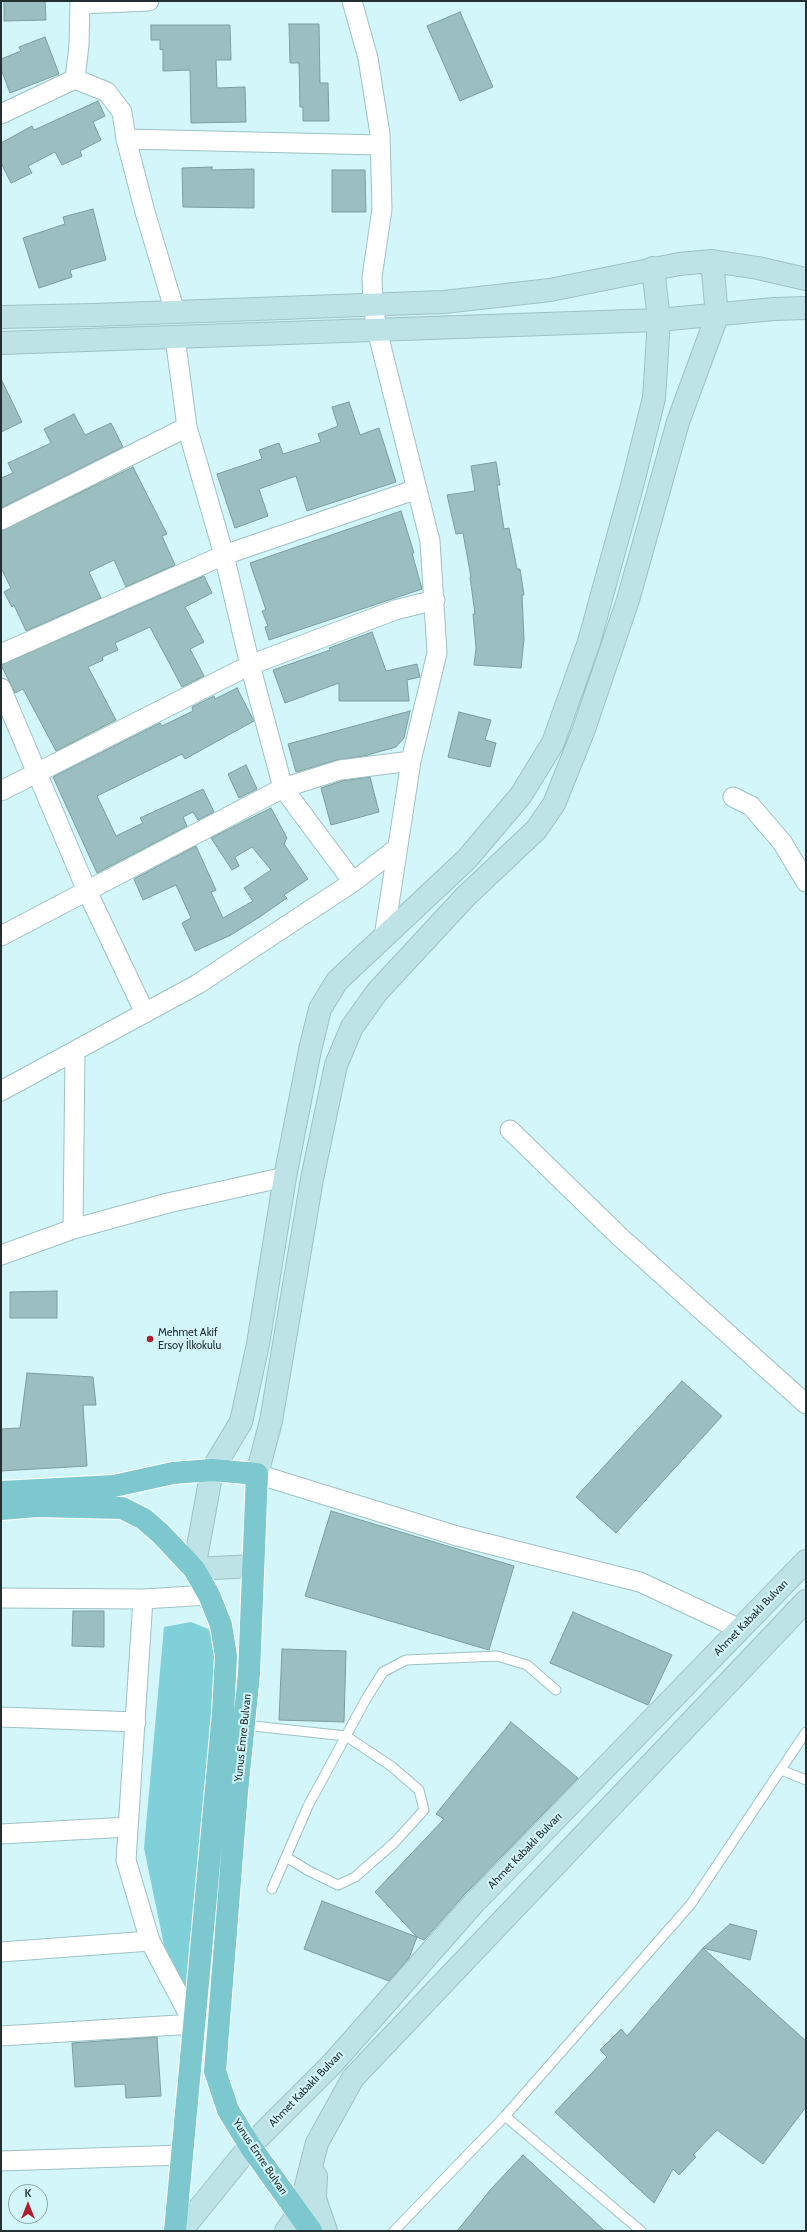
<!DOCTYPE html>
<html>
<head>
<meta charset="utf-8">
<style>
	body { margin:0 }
	#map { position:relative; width:807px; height:2232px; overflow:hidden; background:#d3f6fa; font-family:Cabin,sans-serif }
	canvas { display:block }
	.frame { position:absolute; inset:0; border:2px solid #223031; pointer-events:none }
	.north { position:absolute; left:8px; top:2184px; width:40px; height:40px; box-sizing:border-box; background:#d3f6fa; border:1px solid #8ca7aa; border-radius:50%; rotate:0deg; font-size:11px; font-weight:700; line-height:16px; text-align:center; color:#223031 }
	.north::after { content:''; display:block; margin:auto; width:14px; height:18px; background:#b01d2b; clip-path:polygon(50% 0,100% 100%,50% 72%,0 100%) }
</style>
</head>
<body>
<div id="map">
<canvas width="807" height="2232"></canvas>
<div class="frame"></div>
<div class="north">K</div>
</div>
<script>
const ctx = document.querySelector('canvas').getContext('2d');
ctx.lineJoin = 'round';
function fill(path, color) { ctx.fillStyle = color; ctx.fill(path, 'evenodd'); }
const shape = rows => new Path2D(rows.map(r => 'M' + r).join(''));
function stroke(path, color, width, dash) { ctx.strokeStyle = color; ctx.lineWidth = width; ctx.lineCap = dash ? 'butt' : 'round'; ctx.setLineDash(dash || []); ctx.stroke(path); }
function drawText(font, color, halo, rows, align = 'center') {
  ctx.font = font + ' Cabin,sans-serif'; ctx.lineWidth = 4; ctx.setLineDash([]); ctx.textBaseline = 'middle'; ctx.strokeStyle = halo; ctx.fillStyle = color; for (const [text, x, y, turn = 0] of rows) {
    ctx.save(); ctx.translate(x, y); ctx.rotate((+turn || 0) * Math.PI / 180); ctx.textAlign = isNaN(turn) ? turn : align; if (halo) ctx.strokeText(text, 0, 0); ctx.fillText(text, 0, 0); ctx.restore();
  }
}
fill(shape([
	[191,1622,208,1629,215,1639,218,1655,188,1993,165,1950,144,1848,164,1627]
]), '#7fd0d8');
const building = shape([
	[4,1,45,1,46,20,4,21,4,1],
	[460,12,493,87,460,101,427,26,460,12],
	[289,24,319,24,320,83,328,83,329,121,303,121,303,107,300,107,299,63,290,63,289,24],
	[151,25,230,25,231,60,216,60,217,88,245,87,246,122,191,123,190,70,163,71,163,49,160,50,160,40,151,40,151,25],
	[45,37,59,74,10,93,1,69,1,59,21,51,19,47,45,37],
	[98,101,105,116,93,122,101,140,80,151,82,156,62,165,55,152,28,166,32,173,11,183,1,163,1,143,32,126,34,130,98,101],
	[212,167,212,170,254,169,254,208,183,207,182,168,212,167],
	[332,170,365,170,366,212,332,212,332,170],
	[93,209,106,260,70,270,72,277,39,288,23,238,65,224,63,217,93,209],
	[1,379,22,422,1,432,1,379],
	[349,402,360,435,379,428,396,482,307,511,296,476,259,489,268,516,235,528,217,474,262,459,259,450,279,443,283,454,321,442,318,434,338,426,332,407,349,402],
	[74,414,85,435,111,423,123,447,1,508,1,478,13,473,8,463,51,443,44,429,74,414],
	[496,462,500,485,497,485,504,529,509,528,517,569,520,569,524,595,522,595,524,639,521,668,474,665,476,648,473,614,475,614,470,577,471,577,463,533,456,534,447,495,475,491,471,466,496,462],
	[133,467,167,534,162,536,175,565,126,587,114,560,89,572,101,598,26,631,14,605,12,607,4,592,11,588,1,568,1,531,133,467],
	[401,511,414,553,412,553,422,589,269,640,265,627,268,626,262,611,266,610,250,563,401,511],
	[204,576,212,593,185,607,204,642,190,649,204,676,182,687,150,627,115,643,118,650,102,657,103,660,88,667,116,720,56,751,23,689,15,693,1,665,204,576],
	[372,632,386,671,417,664,420,677,407,680,409,701,339,701,339,683,285,703,273,670,330,650,329,648,372,632],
	[237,688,254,721,185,759,182,754,97,796,116,836,143,823,140,818,203,789,214,812,198,820,193,812,183,817,187,826,97,873,53,777,160,723,162,726,193,711,192,707,214,696,215,699,237,688],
	[410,711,404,738,396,747,364,756,337,760,296,772,288,744,410,711],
	[459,712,491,720,485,740,496,743,490,767,448,757,459,712],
	[246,765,257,789,239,798,228,774,246,765],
	[370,777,379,812,331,825,321,788,342,781,370,777],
	[271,808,287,838,284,844,308,879,284,895,287,898,258,918,231,935,195,951,182,923,191,918,176,885,143,900,134,879,196,846,216,890,211,892,223,918,253,901,244,888,271,870,252,847,235,857,239,866,232,870,211,838,271,808],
	[57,1291,57,1318,10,1318,10,1292,57,1291],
	[27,1373,93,1377,96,1405,83,1405,87,1466,1,1471,1,1429,20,1428,27,1373],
	[682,1381,722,1416,616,1533,576,1497,682,1381],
	[331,1511,514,1566,489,1650,305,1596,331,1511],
	[73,1611,104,1611,104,1647,72,1646,73,1611],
	[573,1612,672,1655,648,1705,550,1663,573,1612],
	[282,1649,346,1651,344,1722,279,1720,282,1649],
	[511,1722,578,1778,464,1895,424,1940,417,1937,375,1892,444,1819,436,1814,511,1722],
	[322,1901,417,1937,409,1958,389,1981,304,1949,322,1901],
	[730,1924,757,1931,750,1960,703,1948,730,1924],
	[703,1948,806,2041,806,2107,763,2164,717,2130,693,2155,696,2157,679,2175,673,2169,654,2203,555,2112,607,2057,600,2050,621,2029,627,2036,703,1948],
	[157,2037,161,2096,126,2098,125,2084,75,2087,72,2043,157,2037],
	[523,2155,605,2231,457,2231,491,2189,523,2155]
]);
fill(building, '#9bbec1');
stroke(building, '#7c9da0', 1);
const lane = shape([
	[244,1725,346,1736,391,1766,419,1790,424,1810,394,1843,355,1877,338,1885,309,1871,286,1857],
	[781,1770,806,1780],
	[272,1889,308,1806,366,1699,383,1672,406,1660,497,1656,527,1665,556,1690],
	[394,2231,505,2116],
	[641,2231,505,2116,691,1904,806,1732]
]);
const street = shape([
	[352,1,368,58,380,134,382,209,372,277,373,304,377,330,430,541,437,653,411,761,384,937],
	[80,4,149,1],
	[75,79,107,92,122,112,126,139,145,212,175,312],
	[1,114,75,79,79,45,80,1],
	[126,139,380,145],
	[175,337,187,427,224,555,250,665,283,788,353,882],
	[1,520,187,427],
	[1,654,224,555,417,489],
	[1,688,87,891,145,1013],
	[1,791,250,665,395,610,435,600],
	[733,797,751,806,782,842,806,882],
	[1,936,283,788,340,770,411,761],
	[1,1091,198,984,353,882,397,848],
	[510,1130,619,1236,806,1404],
	[73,1229,75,1052],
	[1,1255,73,1229,168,1203,285,1177],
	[257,1474,457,1536,640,1582,740,1629],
	[1,1598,143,1599,209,1595],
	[1,1717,136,1722],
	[1,1834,128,1827],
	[1,1952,150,1941],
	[1,2036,194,2024,150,1941,126,1860,143,1599],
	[1,2161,182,2155]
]);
const secondary = shape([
	[1,317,94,315,444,302,550,290,679,264,712,261,758,268,806,279],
	[1,343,659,320,774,309,806,308],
	[257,1474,271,1421,312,1179,336,1065,352,1027,377,992,466,896,536,830,554,804,583,732,628,600,678,422,717,316,712,261],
	[253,1566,194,1569,212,1470,241,1422,258,1344,285,1177,310,1050,320,1009,337,981,467,859,521,795,553,743,589,642,632,486,654,398,659,320,653,268],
	[316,2176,315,2199,326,2231],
	[181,2231,250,2146,333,2063,473,1904,806,1561],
	[286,2231,299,2213,317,2143,353,2078,806,1601]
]);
const primary = shape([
	[1,1492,114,1486,173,1473,212,1470,257,1474,249,1674,237,1792,215,2071,228,2110,250,2146,311,2231],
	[1,1509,37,1506,122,1508,144,1519,161,1534,194,1569,209,1595,221,1625,226,1656,223,1713,175,2231]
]);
stroke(lane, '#9ec1c4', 11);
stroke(street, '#9ec1c4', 21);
stroke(secondary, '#9ec1c4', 24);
stroke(primary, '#fff', 24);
stroke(lane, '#fff', 9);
stroke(street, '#fff', 19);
stroke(secondary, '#bee3e6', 22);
stroke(primary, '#7cc8ce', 22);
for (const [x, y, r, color] of [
	[150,1339,4,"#b01d2b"]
]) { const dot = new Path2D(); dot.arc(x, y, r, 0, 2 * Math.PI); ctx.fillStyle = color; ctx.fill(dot); stroke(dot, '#d3f6fa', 1.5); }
drawText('11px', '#223031', '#d3f6fa', [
	["Mehmet Akif",158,1333],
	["Ersoy İlkokulu",158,1346]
], 'left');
drawText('11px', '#223031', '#d3f6fa', [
	["Ahmet Kabaklı Bulvarı",751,1618,-46],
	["Yunus Emre Bulvarı",243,1738,-84],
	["Ahmet Kabaklı Bulvarı",525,1851,-46],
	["Ahmet Kabaklı Bulvarı",306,2089,-46],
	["Yunus Emre Bulvarı",260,2157,56]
]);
</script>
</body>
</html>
